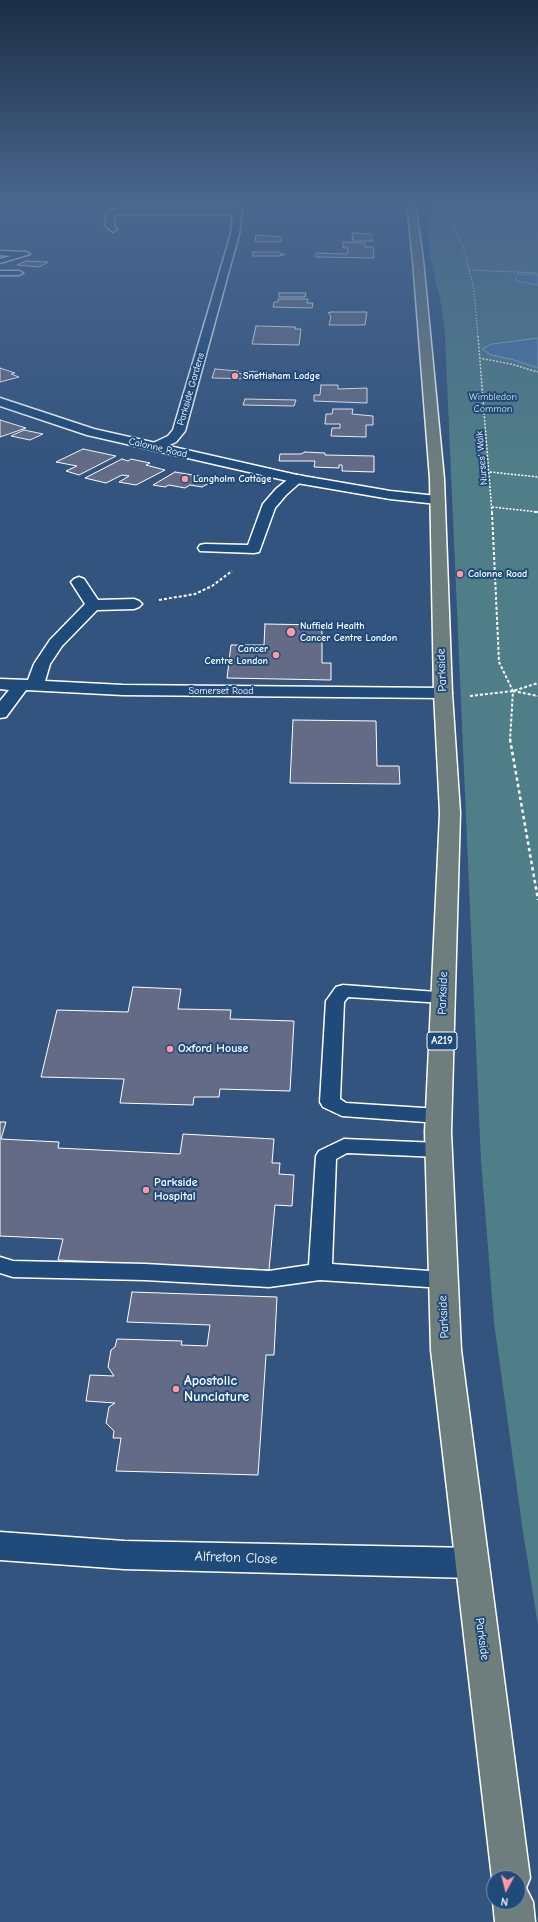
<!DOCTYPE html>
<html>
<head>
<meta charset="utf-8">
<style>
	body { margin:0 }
	#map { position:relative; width:538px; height:1922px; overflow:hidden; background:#33547e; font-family:"Comic Neue",sans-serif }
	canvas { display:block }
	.north { position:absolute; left:486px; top:1870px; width:40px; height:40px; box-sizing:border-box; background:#1f4a7a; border:1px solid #7992af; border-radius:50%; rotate:187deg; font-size:11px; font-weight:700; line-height:16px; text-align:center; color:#fff }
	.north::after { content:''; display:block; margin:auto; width:14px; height:18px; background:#ff9aa2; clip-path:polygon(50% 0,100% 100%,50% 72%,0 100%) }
</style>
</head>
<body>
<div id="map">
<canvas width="538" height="1922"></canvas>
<div class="north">N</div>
</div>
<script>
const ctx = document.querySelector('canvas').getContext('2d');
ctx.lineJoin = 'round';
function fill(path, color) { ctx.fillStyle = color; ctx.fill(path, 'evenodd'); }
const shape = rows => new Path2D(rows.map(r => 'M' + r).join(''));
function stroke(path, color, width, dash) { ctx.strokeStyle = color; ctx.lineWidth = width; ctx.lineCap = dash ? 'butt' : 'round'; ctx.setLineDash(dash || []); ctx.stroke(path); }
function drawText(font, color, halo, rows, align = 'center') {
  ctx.font = font + ' "Comic Neue",sans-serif'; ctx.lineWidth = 4; ctx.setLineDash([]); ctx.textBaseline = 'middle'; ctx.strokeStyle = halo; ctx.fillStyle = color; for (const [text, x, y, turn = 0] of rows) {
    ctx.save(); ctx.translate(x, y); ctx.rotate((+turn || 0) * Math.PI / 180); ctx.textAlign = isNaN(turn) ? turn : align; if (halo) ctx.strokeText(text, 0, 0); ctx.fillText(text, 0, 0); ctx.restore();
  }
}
fill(shape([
	[425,202,538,202,538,1625,523,1532,494,1322,481,1161,445,335,442,308,430,257]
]), '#507e88');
const water = shape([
	[518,274,538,275,538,285,515,281,518,274],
	[538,338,538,368,514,360,491,355,482,349,492,344,538,338]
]);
fill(water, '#4978a5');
stroke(water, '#92aec9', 1);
const building = shape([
	[352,233,371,234,373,241,353,241,352,233],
	[256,235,281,237,281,242,255,242,256,235],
	[343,242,365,243,365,247,373,247,374,258,316,257,316,253,347,254,348,248,343,248,343,242],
	[253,252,280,252,280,254,285,254,284,255,278,256,252,256,253,252],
	[26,261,48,262,39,267,17,265,26,261],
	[279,293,306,293,305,297,279,297,279,293],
	[278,299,308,299,307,303,313,303,312,308,273,307,274,302,278,302,278,299],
	[331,312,367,312,365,325,329,325,331,316,328,313,331,312],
	[256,326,296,327,295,329,301,329,299,345,252,344,256,326],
	[0,368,15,373,11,374,19,377,0,382,0,368],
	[215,369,238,371,237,373,243,374,244,371,258,372,256,379,212,378,215,369],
	[321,385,338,385,338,389,367,388,367,403,314,401,314,395,320,395,321,385],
	[245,399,296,400,294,406,243,405,245,399],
	[333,409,353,409,352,414,373,416,373,425,366,425,366,437,331,436,332,428,340,428,340,424,325,424,326,414,332,414,333,409],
	[0,420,26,428,0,437,0,420],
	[24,430,43,434,30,440,11,436,24,430],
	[83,449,116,456,79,475,66,471,77,466,56,462,83,449],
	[305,452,325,453,325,455,374,456,374,472,342,471,342,465,339,465,339,468,314,467,315,461,279,461,280,454,301,454,305,452],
	[122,459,128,461,131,459,150,463,146,465,165,470,136,485,119,482,129,476,122,475,106,483,85,478,122,459],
	[175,472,205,477,203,478,213,481,202,487,190,485,185,488,169,485,165,487,153,485,175,472],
	[265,624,322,625,322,663,331,663,331,680,227,678,231,645,264,645,265,624],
	[293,720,376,721,377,766,399,766,400,784,290,783,293,720],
	[133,987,181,989,178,1009,231,1010,230,1019,294,1021,290,1091,220,1089,219,1097,194,1097,193,1105,120,1103,124,1079,41,1077,57,1010,128,1012,133,987],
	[0,1122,6,1122,1,1139,59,1142,58,1148,180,1154,183,1134,274,1139,272,1163,280,1163,279,1174,294,1175,292,1206,275,1205,269,1270,58,1260,63,1239,0,1236,0,1122],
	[132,1292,277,1297,274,1355,266,1355,258,1475,116,1471,121,1438,113,1438,114,1431,106,1423,109,1407,115,1403,86,1401,90,1375,114,1376,108,1367,111,1350,115,1347,117,1339,182,1341,181,1345,207,1346,210,1325,127,1322,132,1292]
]);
fill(building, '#636b86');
stroke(building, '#fff', 1);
const service = shape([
	[0,251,26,252,30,254,0,263,0,259,11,256,0,255,0,251],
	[0,271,19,271,23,273,19,275,0,275,0,271],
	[343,985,450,993,452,997,450,1001,443,1003,348,997,344,1002,340,1099,346,1103,439,1109,446,1111,449,1116,446,1121,439,1123,342,1116,323,1107,320,1102,326,1001,336,987,343,985],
	[344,1139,439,1143,446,1145,449,1150,446,1155,439,1157,347,1153,336,1159,332,1264,443,1272,451,1274,454,1280,451,1286,443,1288,320,1280,269,1287,145,1280,13,1277,0,1273,0,1257,13,1261,145,1264,269,1271,309,1265,316,1156,319,1151,344,1139]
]);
const minor = shape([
	[235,202,243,202,239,234,185,431,176,442,159,450,151,450,149,447,151,444,168,436,173,430,231,234,233,214,119,214,115,215,113,224,117,229,113,232,105,225,107,213,119,208,234,208,235,202],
	[297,475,302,476,304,479,286,495,275,508,259,552,254,553,200,551,198,548,200,545,205,544,248,545,263,504,276,489,292,476,297,475],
	[79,577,84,579,98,600,134,599,139,601,142,604,139,607,134,609,97,610,62,646,50,664,45,681,123,685,443,688,449,689,452,693,449,697,443,698,123,695,26,690,6,717,0,718,0,701,9,690,0,689,0,679,28,680,34,664,50,640,85,604,71,582,74,579,79,577],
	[0,1532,124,1541,472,1548,484,1553,488,1563,484,1573,472,1578,124,1569,0,1560,0,1532]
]);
const tertiary = shape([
	[0,398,94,429,297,475,390,491,437,496,442,497,444,500,442,503,437,504,390,499,297,483,87,435,0,406,0,398]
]);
const primary = shape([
	[407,202,415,202,423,260,444,479,452,693,460,813,451,1132,461,1350,530,1878,526,1888,533,1902,535,1922,495,1922,493,1902,494,1901,494,1902,518,1902,518,1878,494,1878,494,1884,492,1878,431,1350,425,1132,440,813,434,693,430,479,413,260,407,202]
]);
stroke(service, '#fff', 3);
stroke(minor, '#fff', 3);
stroke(tertiary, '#fff', 3);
stroke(primary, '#fff', 3);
stroke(shape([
	[448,202,448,213,465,253,474,290,478,337],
	[469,270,538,273]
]), '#fff', 1, [1.5, 1.5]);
stroke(shape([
	[478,336,492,513],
	[479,358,511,364,538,372],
	[490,472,538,477],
	[492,507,538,512]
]), '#fff', 1.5, [2, 1.5]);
stroke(shape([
	[492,512,499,662,513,691,510,740],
	[534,512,538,512],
	[159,600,195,594,212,586,232,571],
	[513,691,538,696],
	[470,696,513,691,538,683]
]), '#fff', 2, [3, 2]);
stroke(shape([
	[510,739,538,900]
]), '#fff', 2.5, [3.5, 3]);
fill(service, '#1f4a7a');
fill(minor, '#1f4a7a');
fill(tertiary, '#1f4a7a');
fill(primary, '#6d7e7c');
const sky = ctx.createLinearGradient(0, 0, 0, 471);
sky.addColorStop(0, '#1c2e45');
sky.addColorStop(0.43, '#4a678f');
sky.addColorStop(1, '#4a678f00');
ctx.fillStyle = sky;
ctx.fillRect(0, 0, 538, 471);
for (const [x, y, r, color] of [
	[235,376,4,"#ff9aa2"],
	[185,479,4,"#ff9aa2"],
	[460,574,4,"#ff9aa2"],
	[291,632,5,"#ff9aa2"],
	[276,655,4,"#ff9aa2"],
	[170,1049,4,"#ff9aa2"],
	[146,1190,4,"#ff9aa2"],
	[176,1389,4,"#ff9aa2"]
]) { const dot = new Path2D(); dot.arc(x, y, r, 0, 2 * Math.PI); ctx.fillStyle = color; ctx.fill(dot); stroke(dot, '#1f4a7a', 1.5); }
drawText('bold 10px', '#fff', '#1f4a7a', [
	["Snettisham Lodge",243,376],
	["Langholm Cottage",193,479],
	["Calonne Road",468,574],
	["Nuffield Health",300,626],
	["Cancer Centre London",300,638],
	["Cancer",268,649,"right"],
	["Centre London",268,661,"right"]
], 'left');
drawText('10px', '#fff', '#1f4a7a', [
	["Parkside Gardens",191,389,-74],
	["Calonne Road",158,448,13],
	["Nurses' Walk",482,458,-95],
	["Somerset Road",221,691]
]);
drawText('10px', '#d3dfe1', '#1f4a7a', [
	["Wimbledon",493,397],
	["Common",493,409]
]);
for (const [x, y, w] of [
	[442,1041,30]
]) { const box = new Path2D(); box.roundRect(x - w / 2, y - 9, w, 18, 3); ctx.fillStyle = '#1f4a7a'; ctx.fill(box); stroke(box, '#fff', 1); }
drawText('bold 11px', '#fff', null, [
	["A219",442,1041]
]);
drawText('12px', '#fff', '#1f4a7a', [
	["Parkside",442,670,-92],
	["Parkside",443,993,-88],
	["Parkside",444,1317,-93],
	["Parkside",482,1639,82]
]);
drawText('bold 12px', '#fff', '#1f4a7a', [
	["Oxford House",178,1049],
	["Parkside",154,1183],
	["Hospital",154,1197]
], 'left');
drawText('bold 14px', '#fff', '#1f4a7a', [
	["Apostolic",184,1381],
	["Nunciature",184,1397]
], 'left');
drawText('14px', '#fff', '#1f4a7a', [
	["Alfreton Close",236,1558,2]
]);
</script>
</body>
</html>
